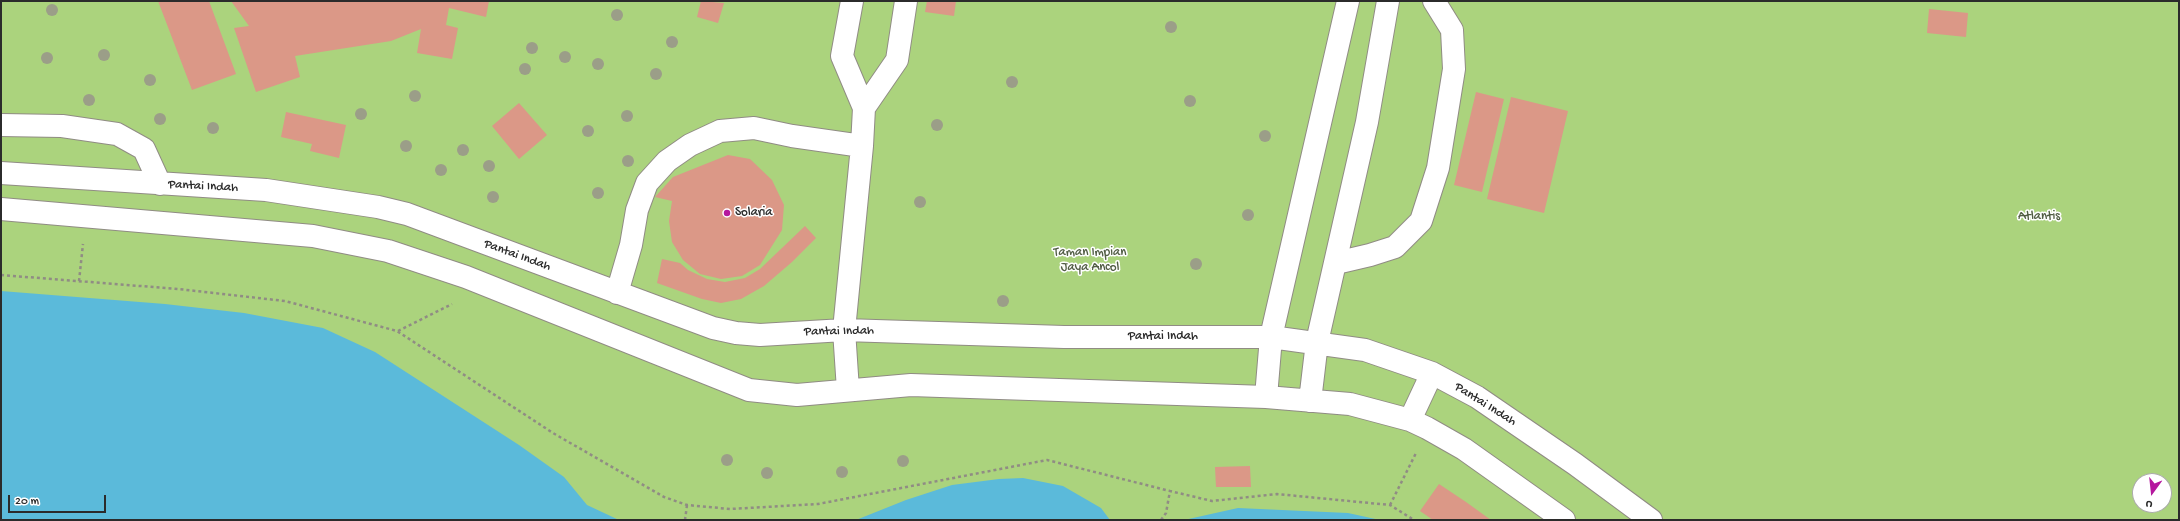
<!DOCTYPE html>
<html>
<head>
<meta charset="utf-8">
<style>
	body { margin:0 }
	#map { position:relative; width:2180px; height:521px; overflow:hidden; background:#f5eedc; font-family:"Gochi Hand",sans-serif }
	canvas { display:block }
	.frame { position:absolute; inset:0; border:2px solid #2b2b2b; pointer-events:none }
	.north { position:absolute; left:2132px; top:473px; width:40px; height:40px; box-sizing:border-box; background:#fff; border:1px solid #aaa; border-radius:50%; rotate:195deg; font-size:11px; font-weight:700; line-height:16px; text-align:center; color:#2b2b2b }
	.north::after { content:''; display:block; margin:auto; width:14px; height:18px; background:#b5179e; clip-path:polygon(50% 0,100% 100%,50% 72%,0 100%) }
	.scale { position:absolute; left:8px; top:495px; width:98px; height:18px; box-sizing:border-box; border:2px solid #2b2b2b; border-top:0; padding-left:5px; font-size:12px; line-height:14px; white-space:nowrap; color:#2b2b2b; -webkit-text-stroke:3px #fff; paint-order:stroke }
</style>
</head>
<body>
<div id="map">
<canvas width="2180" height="521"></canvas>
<div class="frame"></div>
<div class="north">U</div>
<div class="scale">20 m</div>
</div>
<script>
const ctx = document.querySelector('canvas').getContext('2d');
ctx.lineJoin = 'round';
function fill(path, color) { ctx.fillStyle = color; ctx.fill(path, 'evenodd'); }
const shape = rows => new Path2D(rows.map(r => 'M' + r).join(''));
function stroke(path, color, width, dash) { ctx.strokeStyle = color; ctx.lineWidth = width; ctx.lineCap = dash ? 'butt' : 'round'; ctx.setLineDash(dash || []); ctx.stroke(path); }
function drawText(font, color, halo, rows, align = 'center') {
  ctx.font = font + ' "Gochi Hand",sans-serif'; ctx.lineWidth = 3; ctx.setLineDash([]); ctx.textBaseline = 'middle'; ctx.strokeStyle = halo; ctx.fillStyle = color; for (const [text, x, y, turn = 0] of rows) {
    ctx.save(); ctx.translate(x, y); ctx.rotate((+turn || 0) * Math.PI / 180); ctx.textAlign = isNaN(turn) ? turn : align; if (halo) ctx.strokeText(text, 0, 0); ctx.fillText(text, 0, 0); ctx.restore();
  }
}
fill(shape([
	[1,1,2179,1,2179,520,1,520],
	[2140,481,2164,481,2164,505,2140,505]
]), '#abd37d');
fill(shape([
	[1,291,165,304,244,313,323,328,375,352,519,445,564,477,587,505,619,520,1,520],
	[1023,478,1063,486,1101,508,1110,520,856,520,906,500,952,485,999,479],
	[1238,508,1348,513,1380,520,1184,520]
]), '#5bbada');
fill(shape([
	[158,1,209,1,236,74,192,90],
	[231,1,489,1,486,17,449,8,446,25,458,28,452,59,417,53,421,29,391,41,295,56,300,77,256,92,234,28,249,26],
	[701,1,724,3,718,23,697,17],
	[927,1,956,1,954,16,925,12],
	[1929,9,1968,13,1966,37,1927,33],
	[1476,92,1504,99,1482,192,1454,185],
	[1511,97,1568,111,1544,213,1487,199],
	[519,103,547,135,519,159,492,126],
	[286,112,346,125,339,158,310,151,312,144,281,137],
	[728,155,750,159,772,180,784,205,782,230,760,265,742,276,721,279,700,274,683,260,672,242,669,221,672,201,655,197,673,177],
	[805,226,816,238,792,262,764,286,741,299,721,303,702,299,657,283,662,259,680,263,688,270,707,279,725,282,745,278,760,269],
	[1250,466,1251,487,1216,487,1215,467],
	[1439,484,1466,502,1491,520,1433,520,1420,511]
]), '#db9887');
const minor = shape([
	[864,108,897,60,906,1],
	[1,125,62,126,117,134,144,149,160,184],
	[1,173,266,190,378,207,407,214,713,328,736,333,760,335,844,330,1064,337,1271,337,1365,350,1432,373,1477,397,1575,464,1651,520],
	[1,209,313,236,388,251,466,277,749,390,797,395,911,385,1266,397,1350,404,1410,420,1427,428,1464,449,1564,520],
	[1336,263,1370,255,1395,247,1421,221,1438,168,1454,69,1452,30,1434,1],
	[617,293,631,245,637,210,647,183,667,161,690,145,720,131,754,128,792,136,862,146],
	[848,390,844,330,862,146,864,108,842,56,852,1],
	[1266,397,1271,337,1348,1],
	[1310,401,1317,342,1367,122,1388,1],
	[1410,420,1432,373]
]);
stroke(minor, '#908c84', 24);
stroke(shape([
	[1,275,178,289,285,301,397,331,553,433,664,497,687,505,730,509,818,504,1047,460,1170,491],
	[79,281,83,244],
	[398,331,452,304],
	[1390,505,1416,453],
	[685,520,687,505],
	[1161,520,1166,513,1170,491,1212,501,1277,494,1390,505,1414,520]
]), '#908c84', 2.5, [3, 3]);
stroke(minor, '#fff', 22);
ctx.fillStyle = '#9b9e88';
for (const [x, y] of [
	[52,10],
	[617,15],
	[1171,27],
	[672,42],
	[532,48],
	[104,55],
	[565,57],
	[47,58],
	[598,64],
	[525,69],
	[656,74],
	[150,80],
	[1012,82],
	[415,96],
	[89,100],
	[1190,101],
	[361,114],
	[627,116],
	[160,119],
	[937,125],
	[213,128],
	[588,131],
	[1265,136],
	[406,146],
	[463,150],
	[628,161],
	[489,166],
	[441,170],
	[598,193],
	[493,197],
	[920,202],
	[1248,215],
	[1196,264],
	[1003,301],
	[727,460],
	[903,461],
	[842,472],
	[767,473]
]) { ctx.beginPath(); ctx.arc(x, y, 6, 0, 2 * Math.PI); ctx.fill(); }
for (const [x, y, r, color] of [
	[727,213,4,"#b5179e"]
]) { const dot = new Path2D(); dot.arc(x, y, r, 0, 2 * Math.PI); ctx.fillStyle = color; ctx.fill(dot); stroke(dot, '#fff', 1.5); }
drawText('13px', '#2b2b2b', '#fff', [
	["Pantai Indah",203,187,3],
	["Pantai Indah",517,256,20],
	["Pantai Indah",839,332,-1],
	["Pantai Indah",1163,337],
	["Pantai Indah",1485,405,32]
]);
drawText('13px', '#2b2b2b', '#fff', [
	["Solaria",735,213]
], 'left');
drawText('13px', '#515d44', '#fff', [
	["Atlantis",2039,217],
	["Taman Impian",1090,253],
	["Jaya Ancol",1090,268]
]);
</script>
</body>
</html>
